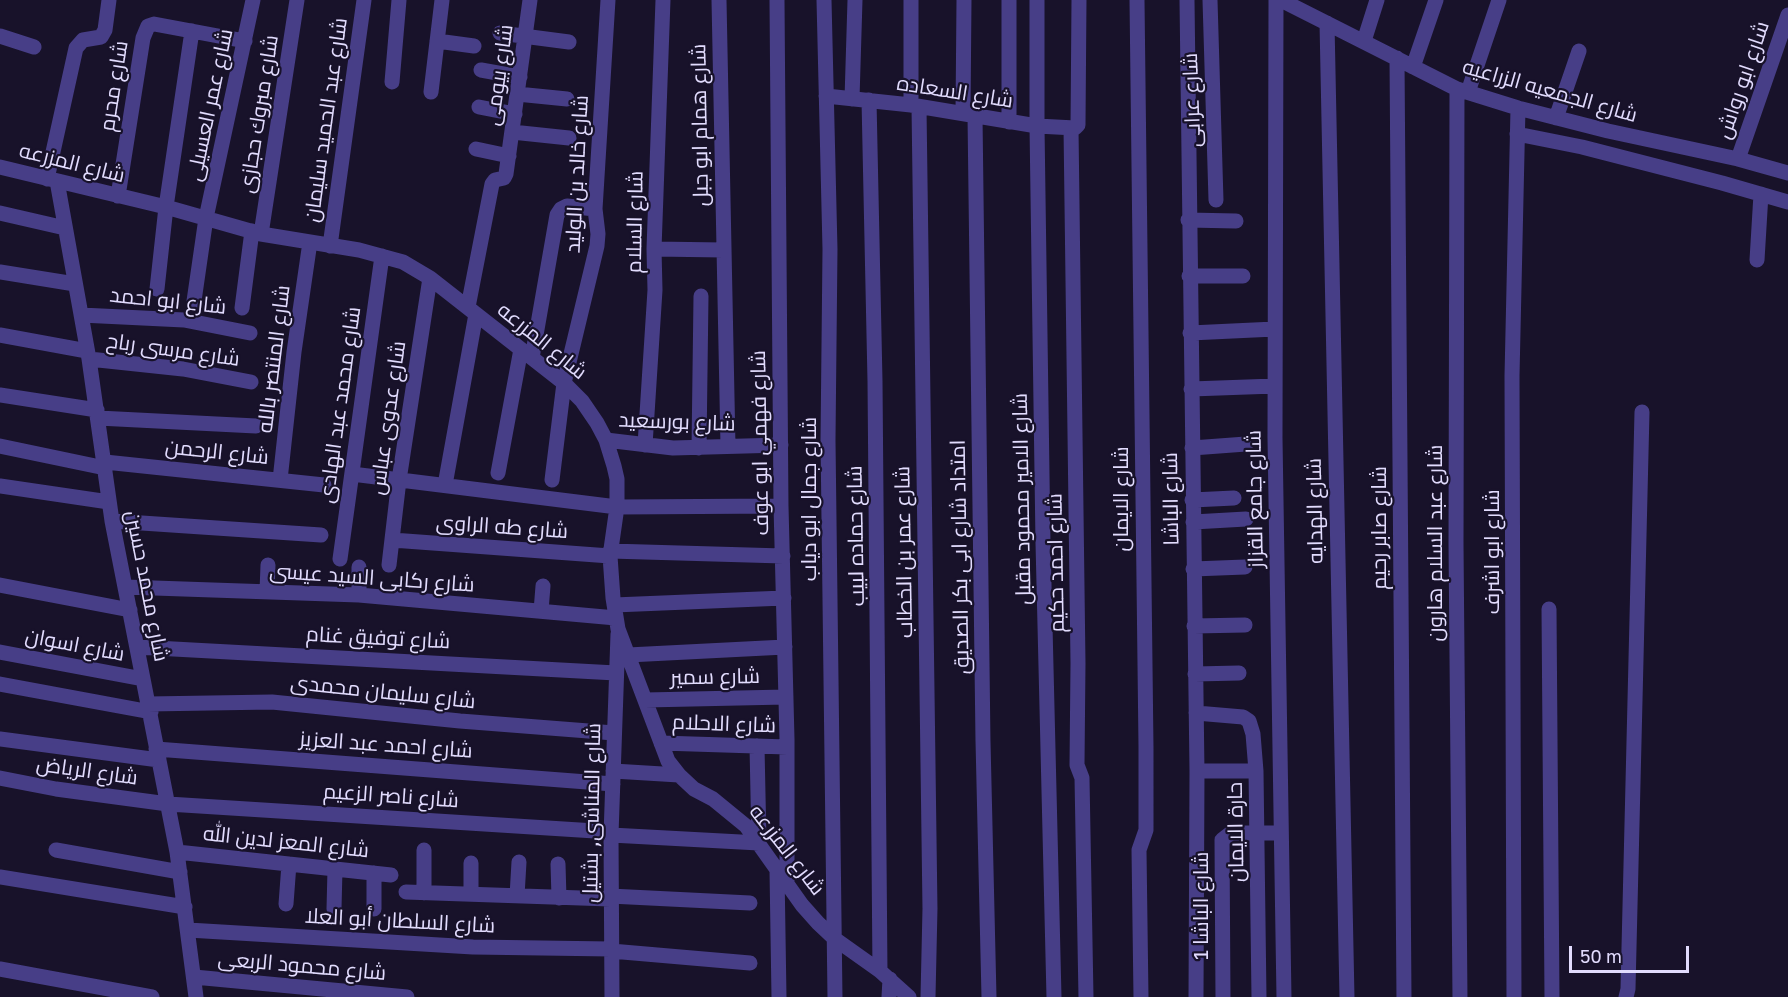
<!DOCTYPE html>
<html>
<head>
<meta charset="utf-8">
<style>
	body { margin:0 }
	#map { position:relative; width:1788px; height:997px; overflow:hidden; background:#18122a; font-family:"Golos Text",sans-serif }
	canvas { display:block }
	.scale { position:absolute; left:1569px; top:946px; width:120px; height:27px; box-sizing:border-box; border:3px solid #e2dcfe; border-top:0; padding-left:8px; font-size:18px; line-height:21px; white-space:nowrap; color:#e2dcfe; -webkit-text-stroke:4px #18122a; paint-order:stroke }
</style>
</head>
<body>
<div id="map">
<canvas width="1788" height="997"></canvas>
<div class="scale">50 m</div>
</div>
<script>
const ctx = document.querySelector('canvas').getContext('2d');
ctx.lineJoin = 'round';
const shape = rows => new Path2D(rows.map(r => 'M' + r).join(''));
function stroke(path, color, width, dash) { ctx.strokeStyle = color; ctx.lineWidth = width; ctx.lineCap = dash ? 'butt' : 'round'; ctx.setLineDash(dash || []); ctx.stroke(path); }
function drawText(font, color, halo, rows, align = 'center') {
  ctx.font = font + ' "Golos Text",Cairo,sans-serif'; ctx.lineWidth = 4.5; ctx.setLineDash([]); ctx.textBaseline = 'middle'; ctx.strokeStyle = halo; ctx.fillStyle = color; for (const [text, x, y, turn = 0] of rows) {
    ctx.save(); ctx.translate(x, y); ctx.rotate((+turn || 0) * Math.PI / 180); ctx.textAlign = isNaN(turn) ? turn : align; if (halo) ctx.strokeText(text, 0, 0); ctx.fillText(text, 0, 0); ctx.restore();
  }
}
stroke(shape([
	[719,0,728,446],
	[777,0,781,506,787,739,787,886],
	[824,0,830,249,828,440,835,997],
	[1009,0,1009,122],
	[1037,0,1037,126,1043,543,1054,997],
	[1137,0,1146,746,1146,830,1139,850,1141,997],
	[1187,0,1197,771,1196,997],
	[1210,0,1216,200],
	[1276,0,1275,438,1284,997],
	[1281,0,1457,89,1518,108,1608,131,1738,159,1788,173],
	[1327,23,1347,997],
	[500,33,569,42],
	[0,36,34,47],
	[437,41,474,46],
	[1364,41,1377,0],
	[1397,58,1404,997],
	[1413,67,1436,0],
	[481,70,520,77],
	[392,82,399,0],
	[1457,89,1456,543,1460,997],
	[431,92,442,0],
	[1468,92,1499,0],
	[517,94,567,99],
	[826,96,911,105,1037,126,1075,128,1078,125,1079,0],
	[852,99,855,0],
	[869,100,875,381,880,971],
	[911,105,911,0],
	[479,107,515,114],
	[919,107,930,908,928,997],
	[963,113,964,0],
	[975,116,983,741,989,997],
	[1556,118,1579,51],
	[1071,128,1078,663,1077,765,1082,778,1086,997],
	[512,132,569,138],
	[1517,134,1582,147,1722,183,1788,202],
	[476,149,509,156],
	[1738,159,1788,15],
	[0,167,166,207,261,234,359,250,403,262,430,278,564,383,582,401,597,423,606,440,614,466,617,479,617,507,610,556,613,598,618,629,668,761,679,775,694,789,713,799,746,826,802,905,818,923,835,939,880,971,909,997],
	[47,179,76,48,83,40,101,37,105,30,109,0],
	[57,181,89,359,112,521,177,852,196,997],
	[118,196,143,38,148,26,154,24,245,41],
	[0,213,65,228],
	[1188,220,1236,221],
	[261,234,297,0],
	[330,246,364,0],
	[654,249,724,250],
	[1757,260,1761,194],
	[0,272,75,284],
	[1189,276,1243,276],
	[157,289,166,207,192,31],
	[194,301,206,218,253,0],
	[468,307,492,184,495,180,504,178,506,174,530,0],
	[242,308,252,231],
	[81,315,184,320,250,333],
	[1190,333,1275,329],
	[0,335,87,351],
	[532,358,557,215,561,209,567,206,595,209],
	[89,359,183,369,251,382],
	[1191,389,1275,386],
	[0,395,97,410],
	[98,418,256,426],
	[606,440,673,448,781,445],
	[645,445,655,290,654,249,663,0],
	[0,446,105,468],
	[699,448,701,296],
	[1192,448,1246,444],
	[105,462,324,485],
	[498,473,521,349],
	[352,474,617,507,781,506],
	[280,480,294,352,310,242],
	[552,480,564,383,597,246,598,234,595,209,608,0],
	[445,485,476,314],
	[0,486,109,502],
	[1192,500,1234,498],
	[112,521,321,535],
	[1193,522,1246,519],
	[392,540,610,556],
	[610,551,783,556],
	[340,559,382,256],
	[389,565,399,480,430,278],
	[1193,569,1245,567],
	[0,585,130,610],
	[125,587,359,595,616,618],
	[267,591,268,565],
	[359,595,359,567],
	[614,605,784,598],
	[1549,609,1552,997],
	[541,611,543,586],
	[1194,626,1245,625],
	[137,647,616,673],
	[0,652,143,679],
	[628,655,785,647],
	[1195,674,1239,673],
	[0,684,151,712],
	[645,700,786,697],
	[148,704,272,702,460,721,614,733],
	[1196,713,1243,717,1249,721,1253,734,1256,771,1259,997],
	[0,739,159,760],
	[661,743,787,747],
	[156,749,613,784],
	[613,771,679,775],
	[1197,771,1256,771],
	[0,778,56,789,168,804,611,832],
	[611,835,759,843,757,746],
	[56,850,180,872],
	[177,852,391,875],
	[558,864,559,898],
	[777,871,779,997],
	[0,877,185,907],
	[406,892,610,899],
	[424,893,424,850],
	[471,894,471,863],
	[517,896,519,862],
	[610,896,750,903],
	[286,904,289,864],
	[334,909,335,869],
	[374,909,374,873],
	[188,930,473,947,611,949],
	[611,951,750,963],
	[0,969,152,997],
	[194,977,407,997],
	[612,997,611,835,618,634],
	[889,997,890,979],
	[1223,997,1222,840,1231,833,1281,833],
	[1514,997,1512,376,1518,108],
	[1626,997,1628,989,1642,412]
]), '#473e87', 15);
drawText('21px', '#e2dcfe', '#18122a', [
	["شارع بيومى",499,75,-82],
	["شارع ابو رواش",1743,80,-71],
	["شارع محرم",114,86,-81],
	["شارع الجمعيه الزراعيه",1550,91,16],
	["شارع السعاده",955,92,9],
	["شارع عرابى",1192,100,-92],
	["شارع عمر العسيلى",210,105,-78],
	["شارع مبروك حجازى",259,114,-81],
	["شارع عبد الحميد سليمان",326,120,-82],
	["شارع همام ابو جبل",700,125,-91],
	["شارع المزرعه",72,163,14],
	["شارع خالد بن الوليد",577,174,-87],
	["شارع السلام",635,222,-89],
	["شارع ابو احمد",168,301,6],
	["شارع المزرعه",542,341,39],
	["شارع مرسى رباح",173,350,8],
	["شارع المنتصر بالله",274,359,-83],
	["شارع محمد عبد الهادى",340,405,-82],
	["شارع عدوى عباس",388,418,-82],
	["شارع بورسعيد",677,422,2],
	["شارع فهمي ابو عوف",760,443,-91],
	["شارع الرحمن",217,452,6],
	["شارع جمال ابو دياب",809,499,-90],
	["شارع الامير محمود مقبل",1022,499,-91],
	["شارع الايمان",1121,499,-90],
	["شارع الباشا",1171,499,-91],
	["شارع جامع القزاز",1255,499,-91],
	["شارع الهدايه",1315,511,-91],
	["شارع طه الراوى",502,527,4],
	["شارع صابر رحيم",1379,528,-90],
	["شارع حماده لبيب",856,536,-91],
	["شارع عبد السلام هارون",1435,543,-90],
	["شارع عمر بن الخطاب",904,552,-91],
	["شارع ابو اشرف",1492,552,-90],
	["امتداد شارع ابى بكر الصديق",960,557,-91],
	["شارع احمد حكيم",1056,563,-91],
	["شارع ركابى السيد عيسى",372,578,4],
	["شارع محمد حسين",147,586,79],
	["شارع توفيق غنام",378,638,3],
	["شارع اسوان",75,645,11],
	["شارع سمير",715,677,-1],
	["شارع سليمان محمدى",383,692,6],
	["شارع الاحلام",724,724,2],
	["شارع احمد عبد العزيز",386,745,4],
	["شارع الرياض",87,771,8],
	["شارع ناصر الزعيم",391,796,4],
	["شارع المناشى, بشتيل",592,813,-89],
	["حارة الايمان",1236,832,-91],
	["شارع المعز لدين الله",286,842,6],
	["شارع المزرعه",787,850,52],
	["شارع الباشا 1",1201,906,-90],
	["شارع السلطان أبو العلا",400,921,3],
	["شارع محمود الربعى",302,966,5]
]);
</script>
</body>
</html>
